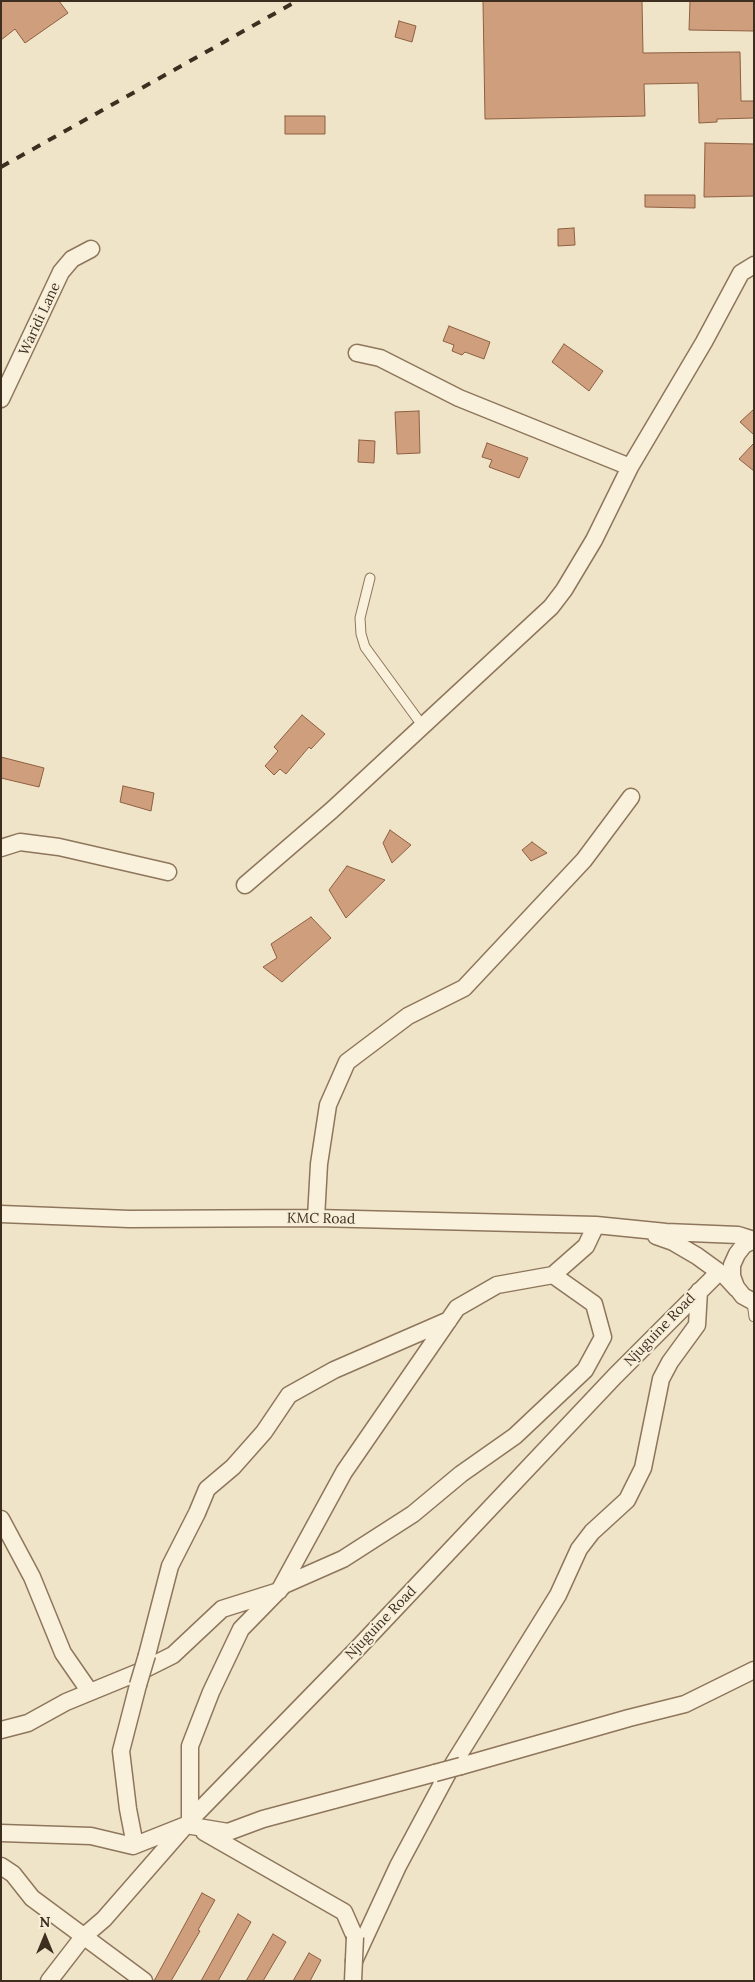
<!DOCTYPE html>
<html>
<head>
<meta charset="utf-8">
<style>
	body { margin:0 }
	#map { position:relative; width:755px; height:1982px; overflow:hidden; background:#f0e4c8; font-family:Lora,serif }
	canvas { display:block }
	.frame { position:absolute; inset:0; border:2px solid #3d2e20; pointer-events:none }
	.north { position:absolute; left:20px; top:1912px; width:50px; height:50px; -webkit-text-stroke:4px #f7eed8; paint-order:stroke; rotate:0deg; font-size:14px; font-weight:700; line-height:20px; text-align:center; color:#3d2e20 }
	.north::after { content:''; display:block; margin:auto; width:18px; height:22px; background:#3d2e20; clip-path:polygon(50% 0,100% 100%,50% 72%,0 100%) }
</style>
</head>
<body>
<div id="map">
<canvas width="755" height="1982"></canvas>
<div class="frame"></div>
<div class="north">N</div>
</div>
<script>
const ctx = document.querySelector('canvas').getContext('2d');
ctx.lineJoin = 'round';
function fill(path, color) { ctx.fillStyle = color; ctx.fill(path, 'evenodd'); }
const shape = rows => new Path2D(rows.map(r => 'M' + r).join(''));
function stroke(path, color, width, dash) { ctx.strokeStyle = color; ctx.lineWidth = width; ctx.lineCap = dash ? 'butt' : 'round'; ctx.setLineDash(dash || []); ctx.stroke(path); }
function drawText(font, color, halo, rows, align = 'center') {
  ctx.font = font + ' Lora,serif'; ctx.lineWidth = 4; ctx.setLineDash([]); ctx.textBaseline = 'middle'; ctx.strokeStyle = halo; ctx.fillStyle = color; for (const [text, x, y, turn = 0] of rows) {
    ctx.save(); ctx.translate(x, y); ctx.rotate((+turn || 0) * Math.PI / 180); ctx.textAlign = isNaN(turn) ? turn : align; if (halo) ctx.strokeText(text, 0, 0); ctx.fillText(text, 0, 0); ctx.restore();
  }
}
const building = shape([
	[1,1,59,1,68,13,25,43,15,29,1,40,1,1],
	[483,1,642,1,643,53,740,52,741,101,754,101,754,118,717,119,717,122,699,123,698,83,644,84,645,116,485,119,483,1],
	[690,1,754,1,754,31,689,30,690,1],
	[399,21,416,26,412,42,395,37,399,21],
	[285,116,325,116,325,134,285,134,285,116],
	[705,143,754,144,754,196,704,197,705,143],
	[645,195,695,195,695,208,645,207,645,195],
	[574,228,575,245,558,246,558,229,574,228],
	[449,326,490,342,484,359,465,352,462,355,452,351,454,345,443,341,449,326],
	[564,344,603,371,589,391,552,362,564,344],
	[754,409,754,435,740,422,754,409],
	[419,411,420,453,397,454,395,412,419,411],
	[359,440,375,441,374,463,358,462,359,440],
	[487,443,528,458,519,478,489,467,492,460,482,457,487,443],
	[754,443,754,471,739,459,754,443],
	[302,715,325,734,311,749,309,747,286,774,280,769,274,775,265,766,278,751,274,747,302,715],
	[1,757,44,768,39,787,1,778,1,757],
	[123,786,154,793,151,811,120,802,123,786],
	[390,830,411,845,392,863,383,843,390,830],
	[532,842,547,853,531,861,522,850,532,842],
	[347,866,385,880,346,918,329,890,347,866],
	[311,917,331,938,282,982,263,967,277,958,271,944,311,917],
	[202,1893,215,1900,198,1930,200,1931,171,1981,154,1981,202,1893],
	[238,1914,251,1922,218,1981,201,1981,238,1914],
	[273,1934,286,1942,263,1981,246,1981,273,1934],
	[309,1953,321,1960,310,1981,293,1981,309,1953]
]);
fill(building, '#cf9f7d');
stroke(building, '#8d5f41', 1);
const service = shape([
	[370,578,360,618,361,634,365,647,422,725],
	[752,1302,754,1317]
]);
const minor = shape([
	[357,353,380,358,459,398,630,467],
	[1,399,61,272,72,259,91,249],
	[1,848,20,842,59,847,168,872],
	[245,885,332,810,551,607,564,590,594,540,630,467,704,342,741,273,754,265],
	[1,1214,129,1219,316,1218,596,1225,666,1232,738,1235,754,1240],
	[316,1218,319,1164,328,1105,347,1062,408,1016,464,988,584,860,631,797],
	[656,1236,673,1242,697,1256,726,1277,737,1289],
	[754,1240,744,1245,737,1254,732,1265,732,1276,736,1287,743,1296,754,1302],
	[1,1519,32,1577,63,1653,90,1692],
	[147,1655,170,1566,197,1513,207,1489,233,1467,264,1432,289,1395,334,1370,449,1320],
	[1,1730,28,1723,66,1702,139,1672,173,1655,222,1609,279,1591,344,1472,457,1308,497,1285,553,1275],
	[461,1766,629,1718,685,1704,754,1670],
	[190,1821,190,1746,211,1692,241,1629,284,1585,343,1559,413,1514,461,1474,515,1436,585,1370,603,1337,594,1304,553,1275,586,1246,596,1225],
	[204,1832,344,1912,355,1937],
	[1,1833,91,1836,133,1846,186,1825,228,1832,263,1819,435,1773],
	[135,1845,128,1809,121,1751,138,1685],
	[1,1866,13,1874,32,1898,144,1981],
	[354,1961,398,1866,450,1769,558,1595,579,1549,592,1532,627,1500,643,1468,661,1379,670,1362,697,1325,699,1291],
	[49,1981,83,1937,104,1919,194,1816,357,1649,615,1376,719,1272]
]);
stroke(service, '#8d765c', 11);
stroke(minor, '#8d765c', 19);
stroke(service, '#faf1dc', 9);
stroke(minor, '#faf1dc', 16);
stroke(shape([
	[1,167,297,1]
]), '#3d2e20', 4, [9, 9]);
const minorBridge = shape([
	[138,1685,147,1655],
	[435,1773,461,1766],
	[353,1981,355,1937]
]);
stroke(minorBridge, '#8d765c', 19, []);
stroke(minorBridge, '#faf1dc', 16);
drawText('14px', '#3d2e20', '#f7eed8', [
	["Waridi Lane",40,319,-65],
	["KMC Road",321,1219,1],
	["Njuguine Road",660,1330,-46],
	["Njuguine Road",381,1623,-46]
]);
</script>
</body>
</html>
